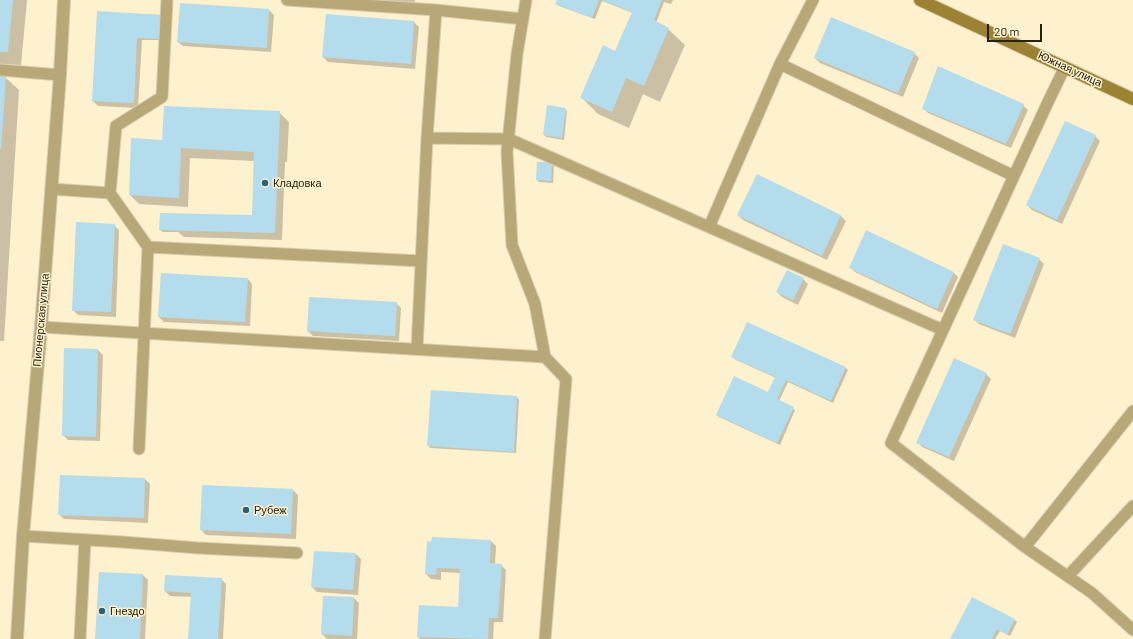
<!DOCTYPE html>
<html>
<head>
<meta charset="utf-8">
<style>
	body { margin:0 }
	#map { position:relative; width:1133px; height:639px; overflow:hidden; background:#fef1cd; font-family:Barlow,sans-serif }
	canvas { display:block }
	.scale { position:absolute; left:987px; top:24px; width:55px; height:18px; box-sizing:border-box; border:2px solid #262114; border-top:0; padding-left:5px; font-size:12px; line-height:14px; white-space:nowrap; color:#262114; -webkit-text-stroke:3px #fef1cd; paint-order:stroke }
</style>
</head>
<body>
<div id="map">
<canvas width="1133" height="639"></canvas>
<div class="scale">20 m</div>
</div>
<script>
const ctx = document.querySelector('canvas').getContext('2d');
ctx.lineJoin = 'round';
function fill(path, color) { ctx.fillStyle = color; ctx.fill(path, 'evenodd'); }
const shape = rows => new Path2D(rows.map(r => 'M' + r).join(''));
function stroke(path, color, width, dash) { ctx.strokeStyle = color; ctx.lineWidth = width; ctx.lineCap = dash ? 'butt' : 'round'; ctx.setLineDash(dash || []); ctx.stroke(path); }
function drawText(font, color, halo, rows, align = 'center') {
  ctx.font = font + ' Barlow,sans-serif'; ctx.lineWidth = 3; ctx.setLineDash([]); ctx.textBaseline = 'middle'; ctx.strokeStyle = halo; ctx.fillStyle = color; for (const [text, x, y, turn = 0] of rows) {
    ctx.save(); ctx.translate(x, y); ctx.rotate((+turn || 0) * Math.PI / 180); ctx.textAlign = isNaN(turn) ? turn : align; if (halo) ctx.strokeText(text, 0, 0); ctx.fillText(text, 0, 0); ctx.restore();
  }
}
fill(shape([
	[0,0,27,0,21,65,0,64],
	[361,0,415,0,414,4],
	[558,0,673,0,671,4,664,2,656,23,668,29,685,45,660,102,643,94,629,128,598,114,581,97,616,52,633,13,602,1,595,19,559,6,556,4],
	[181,4,269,10,274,15,271,52,183,46,178,42],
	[98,12,160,15,161,40,142,40,138,108,98,106,93,101],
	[414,22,419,27,415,69,328,62,323,57],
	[914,53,919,58,903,97,820,63,815,58],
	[0,77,5,77,19,90,4,341,0,341],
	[1023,105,1028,110,1011,148,928,113,923,108],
	[565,109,567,111,564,140,546,137,544,135],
	[279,112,289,122,287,162,285,162,282,240,184,237,178,232,163,232,160,230,253,216,255,161,190,158,188,207,139,204,130,195,163,141],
	[1095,136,1100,141,1062,224,1032,210,1027,205],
	[552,163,554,166,553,183,539,182,537,180],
	[757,176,841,216,846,221,827,260,743,220,738,215],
	[114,225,119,230,116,317,78,315,73,310],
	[1039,259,1044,264,1015,338,979,324,974,319],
	[850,267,953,272,958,277,942,313,855,272],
	[248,279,252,284,250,326,164,322,159,317],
	[803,279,808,284,798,305,782,297,777,292],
	[396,303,401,308,399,341,313,336,308,331],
	[98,350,103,355,100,441,68,440,63,435],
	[732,356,846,368,848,370,833,403,788,382,779,401,795,410,780,445,719,417,717,415,769,393,776,378,734,359],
	[986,374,991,379,954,461,922,447,918,442],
	[432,391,517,397,519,400,516,453,430,448,428,445],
	[145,479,150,484,148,523,64,519,59,514],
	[293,490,298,495,296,539,206,535,201,530],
	[433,538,491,541,496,546,495,565,501,565,506,570,503,622,494,622,493,639,420,639,418,637,459,608,461,573,441,572,441,580,431,579,426,574],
	[356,554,361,559,358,595,317,592,312,587],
	[100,573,143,575,148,580,145,639,96,639],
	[221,579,226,584,223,639,189,639,192,597,170,596,165,591],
	[354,598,359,603,357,639,327,639,322,634],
	[1015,620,1017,622,1010,636,1000,631,995,639,951,639]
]), '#0003');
fill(shape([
	[0,0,13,0,8,52,0,52],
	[557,0,599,0,592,18,555,4],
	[601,0,662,0,654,20,669,28,644,86,626,78,612,112,580,98,603,45,615,51,632,12],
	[180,3,269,9,267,48,177,42],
	[97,11,161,15,160,39,137,38,134,103,92,101],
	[326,14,414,21,411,64,322,57],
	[831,17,915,52,898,93,814,58],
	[938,66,1024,104,1006,144,922,109],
	[0,76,6,76,1,149,0,149],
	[547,105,566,108,562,138,543,135],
	[164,106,280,111,275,233,159,230,160,213,252,215,254,152,181,148,179,198,129,195,131,138,162,140],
	[1065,121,1096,135,1057,220,1026,205],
	[537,162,552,162,551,181,536,180],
	[757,174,841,215,822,256,737,215],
	[76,222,115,224,111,312,72,311],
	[866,230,954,272,937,309,849,268],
	[1003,244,1040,258,1010,334,973,320],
	[787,270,804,278,793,300,776,292],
	[161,273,248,278,245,322,158,317],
	[309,297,397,302,395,336,307,331],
	[747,322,846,367,831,401,786,380,777,399,794,407,777,443,716,415,734,376,768,392,775,377,731,357],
	[64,348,98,349,96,437,62,436],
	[954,358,987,373,949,457,916,443],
	[431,390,517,396,514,452,427,446],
	[60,475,145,478,144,518,58,515],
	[202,485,293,489,291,534,200,530],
	[432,537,491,540,490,563,502,564,498,618,489,618,488,639,417,637,419,605,458,607,460,569,437,568,436,575,425,574,427,541,431,542],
	[314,551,356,553,353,590,311,587],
	[99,572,143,574,140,639,95,639],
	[165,575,222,578,218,639,188,639,191,593,164,591],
	[323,596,354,597,352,636,321,634],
	[972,597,1015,619,1007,635,997,629,992,639,950,639]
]), '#b3dced');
const lane = shape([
	[287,0,436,10,523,19],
	[526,0,517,54,507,152,512,245,535,304,545,357],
	[780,64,1014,176],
	[1065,67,1048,102,891,443,1025,547,1092,593,1133,630],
	[0,70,60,75],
	[427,138,509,139,943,330],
	[51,189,110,193,148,247,139,449],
	[110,193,116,126,162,97,167,0],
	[709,227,780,64,813,0],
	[148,247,421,261],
	[41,327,545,357,566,379,545,639],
	[417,349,427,138,436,10],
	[23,536,123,542,198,548,297,553],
	[1025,547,1133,411],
	[1068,576,1133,506],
	[80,639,85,540]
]);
const street = shape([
	[17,639,23,536,41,327,60,75,64,0]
]);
const secondary = shape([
	[920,0,1133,99]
]);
stroke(lane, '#d7ccac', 13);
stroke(street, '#d7ccac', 14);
stroke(secondary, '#d7ccac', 14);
stroke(lane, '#b8a777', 11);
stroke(street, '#b8a777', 12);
stroke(secondary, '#9c8233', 12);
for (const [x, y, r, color] of [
	[265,183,4,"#246378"],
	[246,510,4,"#246378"],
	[102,611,4,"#246378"]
]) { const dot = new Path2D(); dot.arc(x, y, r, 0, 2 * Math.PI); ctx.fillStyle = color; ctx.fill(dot); stroke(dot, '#fef1cd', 1.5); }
drawText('11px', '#262114', '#fef1cd', [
	["Южная улица",1070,69,25],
	["Пионерская улица",41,320,-85]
]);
drawText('11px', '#262114', '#fef1cd', [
	["Кладовка",273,183],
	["Рубеж",254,510],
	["Гнездо",110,611]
], 'left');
</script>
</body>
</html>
